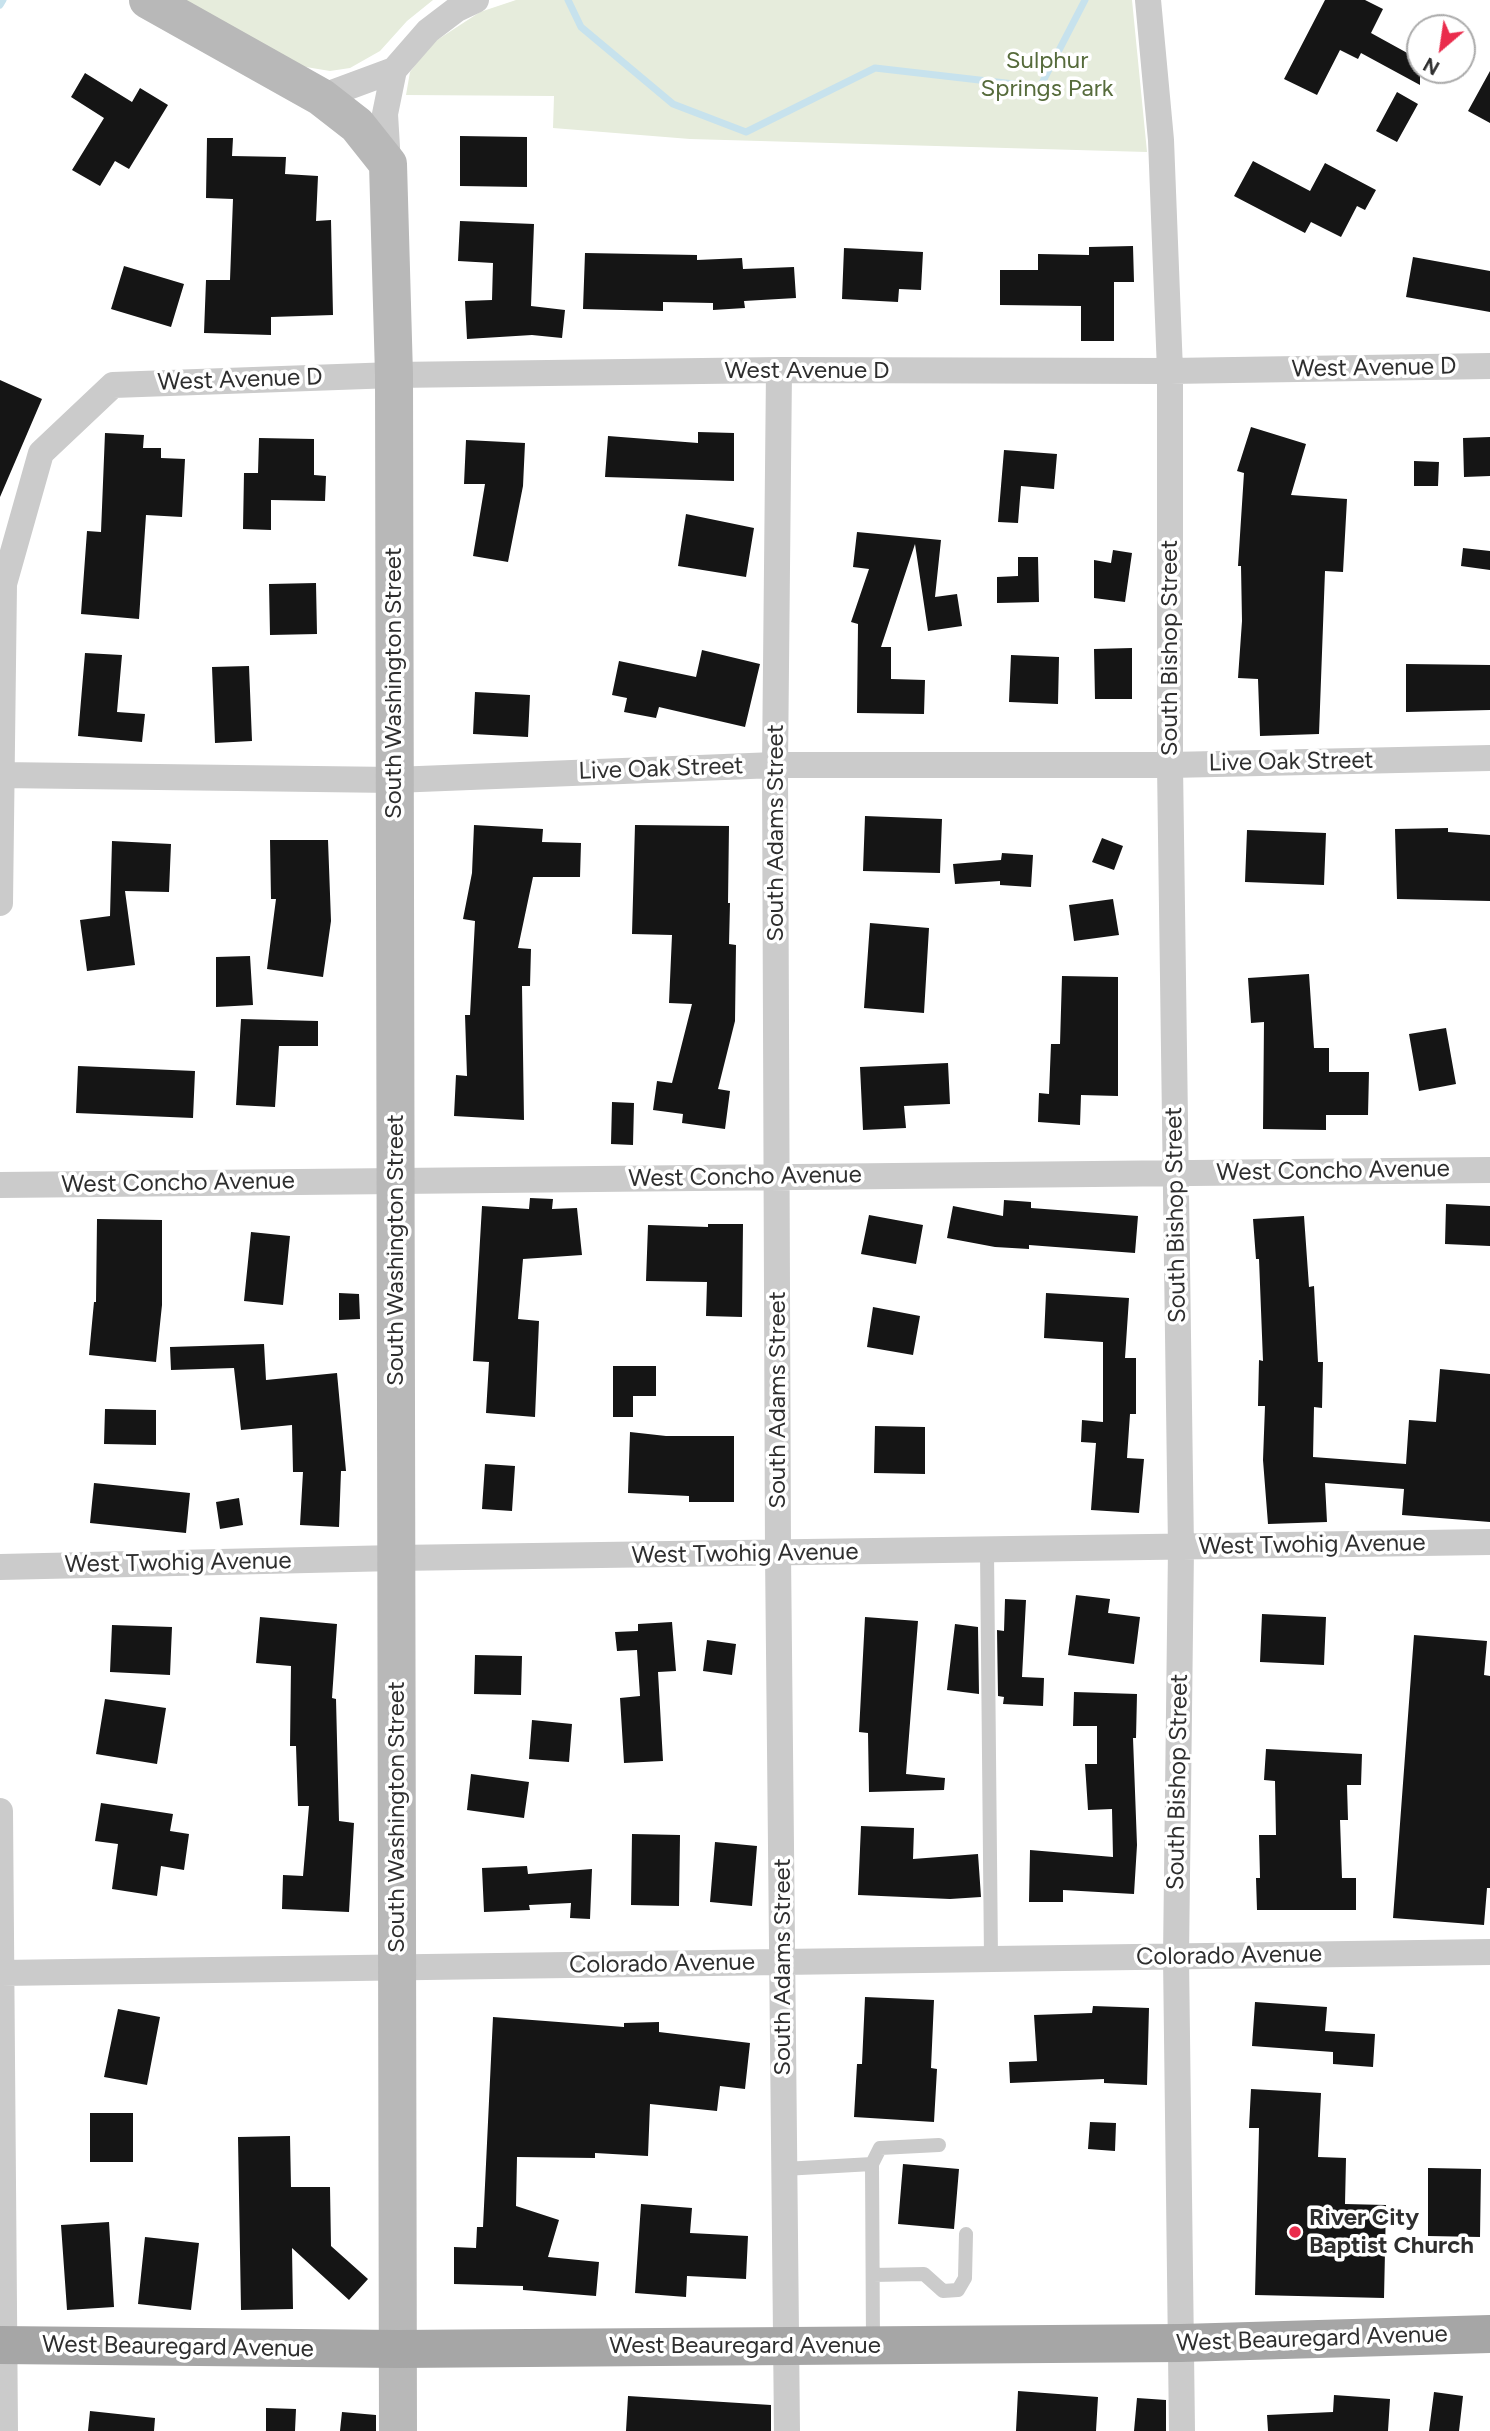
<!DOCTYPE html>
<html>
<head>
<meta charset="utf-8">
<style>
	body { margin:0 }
	#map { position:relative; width:1490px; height:2431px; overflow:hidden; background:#fff; font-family:Figtree,sans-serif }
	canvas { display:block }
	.north { position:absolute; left:1406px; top:14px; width:70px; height:70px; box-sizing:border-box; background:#fff; border:2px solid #ababab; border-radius:50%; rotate:209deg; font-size:19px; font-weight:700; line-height:28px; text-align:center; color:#2e2e2e }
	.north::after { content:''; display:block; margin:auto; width:24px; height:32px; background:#ea2c4c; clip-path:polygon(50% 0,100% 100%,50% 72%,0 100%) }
</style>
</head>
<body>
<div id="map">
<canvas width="1490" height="2431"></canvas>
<div class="north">N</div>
</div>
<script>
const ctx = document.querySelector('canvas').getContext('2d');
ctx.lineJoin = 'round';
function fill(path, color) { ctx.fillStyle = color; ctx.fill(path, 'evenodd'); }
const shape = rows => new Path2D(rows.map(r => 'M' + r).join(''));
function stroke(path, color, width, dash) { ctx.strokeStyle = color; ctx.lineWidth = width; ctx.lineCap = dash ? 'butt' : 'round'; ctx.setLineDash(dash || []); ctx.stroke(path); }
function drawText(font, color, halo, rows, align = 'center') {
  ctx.font = font + ' Figtree,sans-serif'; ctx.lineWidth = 7; ctx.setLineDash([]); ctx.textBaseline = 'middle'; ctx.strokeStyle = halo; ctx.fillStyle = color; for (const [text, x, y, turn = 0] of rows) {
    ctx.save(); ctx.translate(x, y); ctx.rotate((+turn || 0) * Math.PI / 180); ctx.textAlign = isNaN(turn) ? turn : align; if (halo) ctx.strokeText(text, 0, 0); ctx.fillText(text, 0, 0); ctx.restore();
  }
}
fill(shape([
	[176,0,433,0,407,21,380,51,350,68,330,71,294,65],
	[516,0,1132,0,1147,152,690,139,553,128,554,96,406,95,410,72,431,44,480,12]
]), '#e6ecdc');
stroke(shape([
	[568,0,581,27,673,104,746,132,875,68,1040,87,1085,0],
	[0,5,3,0]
]), '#c7e2ed', 7);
fill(shape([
	[1325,0,1365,0,1383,9,1371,33,1420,60,1420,85,1361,53,1358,59,1340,50,1317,95,1284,79],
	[1490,71,1490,123,1468,111],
	[85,73,132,102,140,88,168,105,129,169,115,161,100,186,72,170,104,118,71,97],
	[1397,92,1418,104,1397,142,1376,131],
	[460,136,527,137,527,187,460,186],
	[207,138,233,138,232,156,286,157,285,174,318,176,316,221,331,220,333,315,271,317,271,335,204,333,206,280,230,280,233,199,206,198],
	[1253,161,1310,191,1325,163,1376,190,1365,210,1357,206,1341,237,1311,222,1305,233,1234,196],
	[460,221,534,224,531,306,565,310,562,338,532,335,467,339,465,301,492,300,493,263,458,261],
	[1133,246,1134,282,1114,282,1114,341,1081,341,1081,306,1000,305,1000,270,1038,270,1038,254,1089,255,1089,247],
	[844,248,923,252,921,290,899,289,898,302,842,299],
	[585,253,697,255,697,260,742,258,743,269,794,267,796,298,744,301,745,308,713,310,713,303,663,302,663,311,583,309],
	[1413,257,1490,271,1490,312,1406,297],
	[124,266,184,284,171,327,111,309],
	[0,380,42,399,0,497],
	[1251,427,1306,444,1291,495,1347,499,1343,572,1325,571,1319,734,1260,736,1258,679,1238,678,1242,621,1241,566,1238,566,1244,473,1237,471],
	[698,432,734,433,734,481,605,477,608,436,698,443],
	[105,433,144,435,143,448,161,448,161,458,185,459,182,517,146,515,139,619,81,614,87,531,101,532],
	[1490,437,1490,476,1464,477,1463,438],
	[259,438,314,439,314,475,326,476,325,501,271,500,271,530,243,529,244,473,258,473],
	[466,440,525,443,523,486,508,562,473,556,485,484,464,484],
	[1004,450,1057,454,1054,489,1021,486,1018,523,998,522],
	[1414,461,1439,462,1438,486,1414,486],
	[686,514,754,528,746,577,678,566],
	[857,532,941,540,935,597,957,594,962,626,928,631,915,544,881,647,891,647,891,679,925,680,924,714,857,713,858,624,851,622,869,569,853,567],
	[1463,548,1490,551,1490,570,1461,566],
	[1113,550,1132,553,1125,602,1094,598,1094,560,1111,563],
	[1018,557,1038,557,1039,602,997,603,997,577,1018,576],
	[316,583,317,634,270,635,269,584],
	[1132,648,1132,699,1095,699,1094,649],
	[702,650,760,664,745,727,659,707,656,718,624,712,627,698,612,695,619,661,696,677],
	[85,653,122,655,117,712,145,714,142,742,78,736],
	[1011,655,1059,657,1058,704,1009,702],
	[1406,664,1490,665,1490,710,1406,712],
	[249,666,252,741,215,743,212,667],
	[475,692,530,695,528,737,473,734],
	[865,816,942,819,940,873,863,871],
	[474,825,543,829,542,842,581,843,580,877,533,877,518,948,531,949,530,986,522,986,524,1120,454,1116,456,1075,467,1076,465,1015,470,1015,475,921,463,919,472,873],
	[635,825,729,826,728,903,730,903,729,944,736,945,735,1021,718,1089,730,1091,725,1129,682,1123,683,1114,653,1110,657,1081,672,1083,692,1004,669,1003,672,935,632,934],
	[1448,828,1448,832,1490,835,1490,901,1397,899,1395,829],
	[1247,830,1326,833,1324,885,1245,882],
	[1102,838,1123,846,1114,870,1092,862],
	[270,840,328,840,331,921,323,977,267,969,276,899,271,899],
	[112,841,171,844,169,892,125,891,135,965,87,971,80,920,110,916],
	[1002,853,1033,855,1031,887,1000,885,1000,881,955,884,953,864,1001,860],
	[1113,899,1119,935,1074,941,1069,905],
	[870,923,929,928,924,1013,864,1008],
	[250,956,253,1005,216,1007,216,957],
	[1309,974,1314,1048,1329,1048,1329,1072,1369,1072,1368,1115,1326,1115,1326,1130,1263,1129,1264,1022,1251,1023,1248,978],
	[1062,976,1118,977,1118,1096,1081,1095,1080,1125,1038,1122,1039,1093,1049,1094,1051,1044,1060,1044],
	[241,1019,318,1021,318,1046,279,1046,275,1107,236,1105],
	[1446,1028,1456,1084,1419,1091,1409,1034],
	[948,1063,950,1104,904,1106,906,1128,863,1130,860,1067],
	[78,1066,195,1071,193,1118,76,1113],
	[612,1102,634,1103,633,1145,611,1144],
	[530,1198,553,1199,552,1209,577,1208,582,1255,523,1259,518,1319,539,1321,535,1417,486,1413,489,1362,473,1361,482,1206,529,1209],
	[1004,1200,1031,1202,1031,1208,1138,1216,1135,1253,1029,1245,1029,1249,995,1247,947,1238,953,1206,1003,1216],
	[1446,1204,1490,1206,1490,1246,1445,1244],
	[869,1215,923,1225,916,1264,861,1254],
	[1304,1216,1309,1287,1314,1286,1318,1362,1323,1362,1322,1408,1314,1407,1313,1457,1406,1464,1409,1420,1436,1422,1440,1369,1490,1374,1490,1522,1402,1515,1404,1489,1325,1483,1327,1522,1268,1524,1263,1460,1265,1406,1258,1406,1259,1360,1263,1361,1259,1259,1256,1259,1253,1219],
	[97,1219,162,1220,162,1305,156,1362,89,1355,94,1302,96,1302],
	[708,1224,743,1224,742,1317,706,1316,707,1282,646,1281,648,1225,708,1227],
	[251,1232,290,1236,283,1305,244,1301],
	[339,1293,359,1294,360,1319,339,1320],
	[1046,1293,1129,1298,1125,1358,1136,1358,1136,1414,1130,1414,1127,1458,1144,1459,1139,1513,1091,1510,1096,1443,1081,1442,1082,1420,1103,1422,1103,1342,1044,1338],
	[873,1307,920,1316,913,1355,867,1347],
	[264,1344,266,1380,337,1373,346,1471,341,1471,339,1527,300,1525,303,1472,293,1472,292,1425,241,1430,234,1368,171,1370,170,1347],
	[613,1366,656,1366,656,1396,633,1396,633,1417,613,1417],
	[105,1409,156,1410,156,1445,104,1444],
	[875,1426,925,1427,925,1474,874,1473],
	[630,1432,666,1436,734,1436,734,1502,689,1502,689,1496,628,1493],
	[485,1464,515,1466,512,1511,482,1509],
	[94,1483,190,1493,186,1533,90,1523],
	[239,1498,243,1525,220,1529,216,1502],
	[1076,1595,1110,1599,1108,1613,1140,1617,1134,1664,1068,1655],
	[1005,1599,1026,1600,1022,1677,1044,1678,1043,1706,1003,1704,1004,1697,998,1696,997,1630,1004,1631],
	[1262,1614,1326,1617,1324,1665,1260,1662],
	[260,1617,337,1624,332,1698,336,1699,339,1821,354,1823,349,1912,282,1909,283,1875,303,1876,309,1806,298,1806,296,1746,290,1746,291,1666,256,1663],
	[865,1617,918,1621,906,1774,945,1778,944,1790,869,1792,868,1733,859,1732],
	[672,1622,676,1671,658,1672,663,1761,624,1763,620,1698,640,1696,637,1650,617,1651,615,1632,638,1631,638,1624],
	[955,1624,978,1627,979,1694,947,1690],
	[112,1625,172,1627,170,1675,110,1672],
	[1414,1635,1487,1641,1484,1675,1490,1676,1490,1888,1487,1888,1484,1925,1393,1918],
	[707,1640,736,1644,732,1675,703,1671],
	[475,1655,522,1656,521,1695,474,1694],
	[1074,1692,1137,1694,1136,1738,1133,1738,1137,1845,1134,1894,1063,1890,1063,1902,1029,1902,1030,1850,1113,1857,1112,1809,1088,1810,1085,1764,1097,1764,1097,1726,1073,1726],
	[105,1699,166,1708,157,1764,96,1754],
	[532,1720,572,1724,569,1762,529,1759],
	[1266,1749,1362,1754,1361,1785,1347,1785,1348,1820,1340,1820,1342,1878,1356,1878,1356,1910,1257,1910,1256,1878,1260,1878,1259,1835,1276,1835,1275,1781,1264,1780],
	[471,1774,529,1782,524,1818,467,1810],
	[101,1803,173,1814,170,1831,189,1834,184,1870,161,1866,157,1896,112,1889,118,1844,95,1841],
	[861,1826,914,1828,913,1859,978,1854,981,1897,950,1899,858,1895],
	[632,1834,680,1835,679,1906,631,1905],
	[715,1842,757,1846,752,1906,710,1902],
	[527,1866,528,1874,592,1869,590,1919,570,1918,571,1903,529,1905,530,1910,484,1912,482,1868],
	[865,1997,934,2000,931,2068,937,2069,934,2122,854,2117,857,2064,862,2064],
	[1255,2002,1327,2007,1325,2031,1375,2034,1373,2067,1333,2064,1333,2052,1252,2046],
	[1093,2006,1149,2008,1147,2085,1104,2083,1104,2079,1010,2083,1009,2062,1037,2061,1034,2015,1092,2013],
	[118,2009,160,2017,147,2085,104,2077],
	[493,2017,624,2027,624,2023,659,2022,659,2032,750,2043,745,2089,720,2086,717,2111,650,2104,648,2156,595,2153,595,2158,517,2157,516,2206,559,2220,548,2257,599,2262,596,2296,523,2290,523,2286,454,2284,454,2247,476,2248,477,2227,483,2227],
	[1251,2089,1321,2093,1318,2157,1346,2158,1345,2204,1386,2205,1384,2298,1255,2295,1259,2128,1249,2128],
	[90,2113,133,2113,133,2162,90,2162],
	[1090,2122,1116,2123,1115,2151,1088,2149],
	[290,2136,291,2187,330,2187,331,2246,368,2279,349,2300,292,2248,293,2309,241,2310,238,2137],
	[903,2164,959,2169,954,2229,898,2224],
	[1428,2168,1481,2169,1480,2237,1428,2236],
	[641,2204,692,2208,690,2233,748,2236,746,2279,687,2276,686,2297,635,2293],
	[109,2222,114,2307,67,2310,61,2225],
	[145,2237,199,2243,191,2310,138,2304],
	[1018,2391,1098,2397,1096,2431,1016,2431],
	[1434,2392,1463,2396,1459,2431,1429,2431],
	[1334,2395,1390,2399,1388,2431,1268,2431,1267,2415,1333,2412],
	[628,2396,771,2405,771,2431,626,2431],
	[1137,2398,1166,2400,1166,2431,1134,2431],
	[266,2408,296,2409,295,2431,266,2431],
	[90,2411,155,2418,154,2431,88,2431],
	[342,2412,376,2415,376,2431,340,2431]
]), '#151515');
stroke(shape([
	[987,1551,991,1959],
	[872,2164,880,2148,939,2145],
	[784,2169,872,2164,873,2344],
	[873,2275,924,2274,943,2291,958,2290,965,2278,966,2234]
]), '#cbcbcb', 14);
stroke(shape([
	[1148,0,1161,140,1170,371,1170,765,1181,1548,1176,1957,1182,2431],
	[321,97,394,70,428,31,457,9,476,0],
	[388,164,385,114,394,70],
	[779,370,775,765,778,1554,787,2431],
	[0,775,394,780,775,765,1170,765,1490,758],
	[0,903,4,584,41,453,113,385,394,375,779,370,1170,371,1490,366],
	[0,1185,1490,1170],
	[0,1567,396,1558,1490,1542],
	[0,1811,5,2431],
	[1,1973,1490,1952]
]), '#cbcbcb', 26);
stroke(shape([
	[148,0,321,97,357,125,388,164,394,375,398,2431]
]), '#b8b8b8', 38);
stroke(shape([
	[0,2345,398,2349,1181,2343,1490,2334]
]), '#a6a6a6', 38);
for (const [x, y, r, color] of [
	[1295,2232,7,"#ea2c4c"]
]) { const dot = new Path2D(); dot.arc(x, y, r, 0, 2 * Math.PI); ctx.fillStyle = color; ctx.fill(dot); stroke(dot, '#fff', 2.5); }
drawText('24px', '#566b3b', '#fff', [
	["Sulphur",1047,61],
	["Springs Park",1047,89]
]);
drawText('24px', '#2e2e2e', '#fff', [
	["West Avenue D",1374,368,-1],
	["West Avenue D",807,371],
	["West Avenue D",240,380,-2],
	["South Bishop Street",1170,648,-90],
	["South Washington Street",394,683,-90],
	["Live Oak Street",1291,762,-1],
	["Live Oak Street",661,769,-2],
	["South Adams Street",776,833,-90],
	["West Concho Avenue",1333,1171,-1],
	["West Concho Avenue",745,1177,-1],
	["West Concho Avenue",178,1183,-1],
	["South Bishop Street",1176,1215,-91],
	["South Washington Street",396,1250,-90],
	["South Adams Street",778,1400,-90],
	["West Twohig Avenue",1312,1545,-1],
	["West Twohig Avenue",745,1554,-1],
	["West Twohig Avenue",178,1563,-1],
	["South Bishop Street",1178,1782,-89],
	["South Washington Street",397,1817,-90],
	["Colorado Avenue",1229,1956,-1],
	["Colorado Avenue",662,1964,-1],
	["South Adams Street",783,1967,-90],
	["West Beauregard Avenue",1312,2339,-2],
	["West Beauregard Avenue",745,2346],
	["West Beauregard Avenue",178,2347,1]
]);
drawText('bold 24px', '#2e2e2e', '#fff', [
	["River City",1309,2218],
	["Baptist Church",1309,2246]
], 'left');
</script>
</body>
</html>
